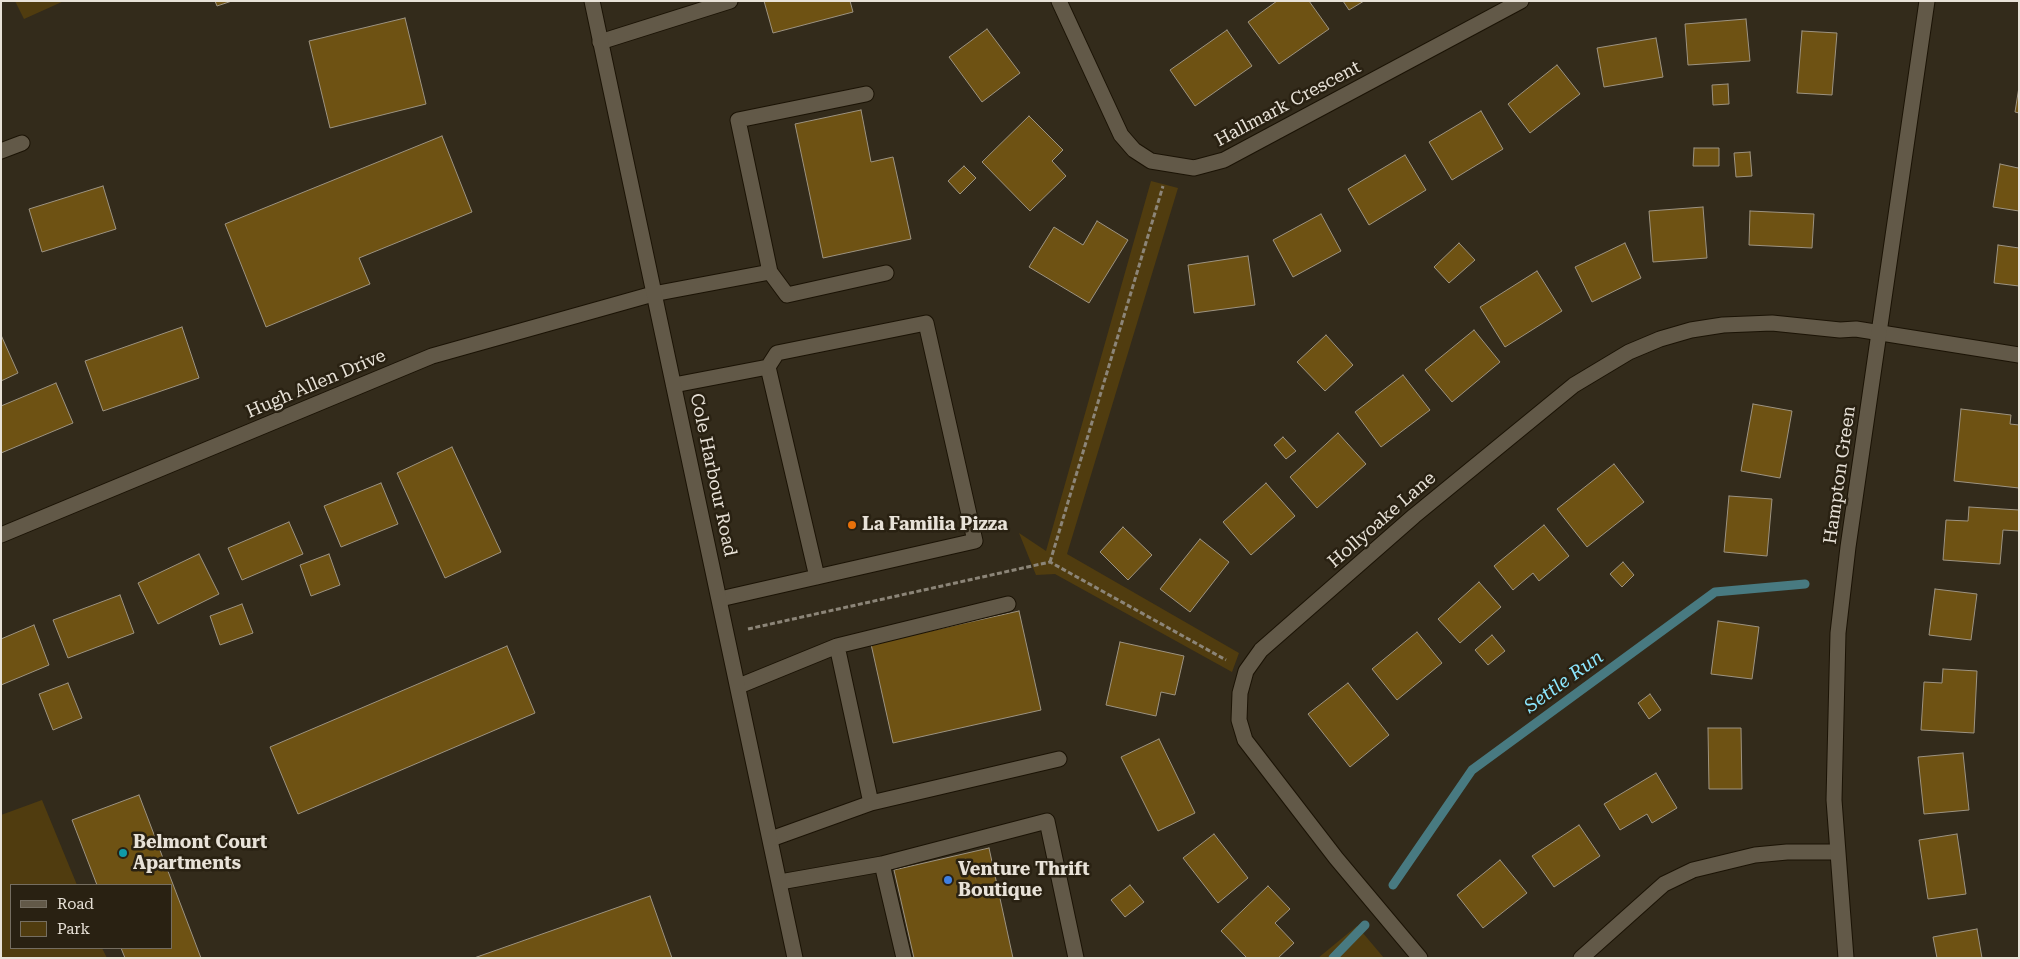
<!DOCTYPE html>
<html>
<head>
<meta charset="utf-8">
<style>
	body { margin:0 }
	#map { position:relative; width:2020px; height:959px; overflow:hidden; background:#332b1b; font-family:"Roboto Serif",serif }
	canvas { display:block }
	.frame { position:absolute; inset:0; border:2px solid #e8e2d8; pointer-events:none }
	.legend { position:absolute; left:10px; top:884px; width:162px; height:65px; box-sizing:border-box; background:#292112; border:1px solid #756e61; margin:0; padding:6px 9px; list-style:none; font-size:15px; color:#e8e2d8 }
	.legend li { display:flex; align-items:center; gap:10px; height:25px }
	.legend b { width:25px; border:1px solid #756e61 }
</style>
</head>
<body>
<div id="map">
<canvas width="2020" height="959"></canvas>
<div class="frame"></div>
<ul class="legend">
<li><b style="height:6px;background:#625948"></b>Road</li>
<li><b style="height:14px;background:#503c0f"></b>Park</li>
</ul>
</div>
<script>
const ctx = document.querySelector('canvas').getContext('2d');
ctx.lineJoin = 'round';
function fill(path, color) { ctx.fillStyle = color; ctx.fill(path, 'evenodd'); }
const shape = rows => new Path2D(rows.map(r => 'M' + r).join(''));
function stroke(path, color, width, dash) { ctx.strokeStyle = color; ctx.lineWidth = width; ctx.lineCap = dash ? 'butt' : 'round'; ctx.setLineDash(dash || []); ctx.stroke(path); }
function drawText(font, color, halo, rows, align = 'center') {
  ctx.font = font + ' "Roboto Serif",serif'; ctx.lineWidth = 5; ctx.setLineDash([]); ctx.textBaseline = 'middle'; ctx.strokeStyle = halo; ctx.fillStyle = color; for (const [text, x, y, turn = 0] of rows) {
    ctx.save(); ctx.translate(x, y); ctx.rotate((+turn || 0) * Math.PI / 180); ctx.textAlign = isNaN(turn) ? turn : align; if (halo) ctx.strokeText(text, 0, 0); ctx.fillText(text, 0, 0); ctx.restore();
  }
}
fill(shape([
	[15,1,64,1,24,19],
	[1151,181,1178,188,1067,554,1239,653,1232,672,1055,574,1036,575,1019,533,1046,551],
	[42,800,77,885,11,885,11,948,102,948,107,958,1,958,1,815],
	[1357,926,1384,958,1318,958]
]), '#503c0f');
stroke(shape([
	[1393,885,1472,770,1715,592,1805,584],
	[1333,958,1365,925]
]), '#487a81', 9);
const building = shape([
	[215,1,232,1,217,6,215,1],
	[764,1,850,1,853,12,773,33,764,1],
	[1277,1,1309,1,1329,29,1279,64,1248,22,1277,1],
	[1343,1,1364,1,1349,10,1343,1],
	[405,18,426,104,330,128,309,41,405,18],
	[1746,19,1750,61,1688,65,1685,24,1746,19],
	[987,29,1020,73,982,102,949,57,987,29],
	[1227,30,1252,66,1195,106,1170,70,1227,30],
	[1802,31,1837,33,1832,95,1797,93,1802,31],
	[1656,38,1663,77,1604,87,1597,48,1656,38],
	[1557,65,1580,94,1530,133,1508,104,1557,65],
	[1728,84,1729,104,1713,105,1712,85,1728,84],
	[2019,87,2019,113,2015,112,2019,87],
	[861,110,871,162,893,157,911,239,823,258,795,124,861,110],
	[1481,111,1503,149,1452,180,1429,142,1481,111],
	[1029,116,1063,150,1052,161,1066,176,1030,211,982,162,1029,116],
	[442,136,472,212,359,258,370,284,266,327,225,224,442,136],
	[1694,148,1719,148,1719,166,1693,166,1694,148],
	[1750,152,1752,176,1736,177,1734,153,1750,152],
	[1405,155,1426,190,1369,225,1348,189,1405,155],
	[2000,164,2018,168,2019,166,2019,211,1993,207,2000,164],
	[964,166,976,178,960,194,948,181,964,166],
	[103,186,116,229,42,252,29,209,103,186],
	[1703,207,1707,258,1653,262,1649,211,1703,207],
	[1750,211,1814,214,1812,248,1749,245,1750,211],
	[1321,214,1341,251,1293,277,1273,240,1321,214],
	[1097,221,1128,240,1089,303,1029,267,1054,227,1083,245,1097,221],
	[1459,243,1475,260,1449,283,1434,267,1459,243],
	[1625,243,1641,278,1592,302,1575,267,1625,243],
	[1998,245,2019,248,2019,286,1994,283,1998,245],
	[1248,256,1255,305,1194,313,1188,265,1248,256],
	[1537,271,1562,311,1505,347,1480,307,1537,271],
	[182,327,199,378,103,411,85,361,182,327],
	[1474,330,1500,362,1452,402,1425,370,1474,330],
	[1,335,18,373,1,381,1,335],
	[1326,335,1353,365,1325,391,1297,362,1326,335],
	[1403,375,1430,410,1381,447,1355,412,1403,375],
	[56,383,73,423,1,453,1,406,56,383],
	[1753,404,1792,411,1780,478,1741,471,1753,404],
	[1961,409,2011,415,2010,424,2019,425,2019,488,1954,481,1961,409],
	[1338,433,1366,464,1317,508,1290,477,1338,433],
	[1283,437,1296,451,1286,459,1274,445,1283,437],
	[452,447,501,552,445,578,397,473,452,447],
	[1614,464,1644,502,1587,547,1557,509,1614,464],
	[381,483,398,524,341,547,324,506,381,483],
	[1266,483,1295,516,1251,555,1223,522,1266,483],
	[1729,496,1772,499,1767,556,1724,552,1729,496],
	[1969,507,2019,510,2019,531,2003,530,2000,564,1943,560,1946,520,1968,521,1969,507],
	[289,522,303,554,242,580,228,548,289,522],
	[1544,525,1569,556,1539,581,1533,573,1513,590,1494,566,1544,525],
	[1123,527,1152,555,1128,580,1100,552,1123,527],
	[1200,539,1229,562,1190,612,1160,589,1200,539],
	[199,554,219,594,158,624,138,583,199,554],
	[329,554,340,585,311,596,300,565,329,554],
	[1623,562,1634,575,1622,587,1610,574,1623,562],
	[1479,582,1501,607,1460,643,1438,619,1479,582],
	[1935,589,1977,594,1971,640,1929,635,1935,589],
	[120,595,134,633,68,658,53,620,120,595],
	[242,604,253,633,220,645,210,616,242,604],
	[1019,611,1041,710,893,743,871,644,1019,611],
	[1718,621,1759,627,1752,679,1711,674,1718,621],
	[34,625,49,665,1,685,1,639,34,625],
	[1417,632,1442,663,1397,700,1372,669,1417,632],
	[1492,635,1505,651,1488,665,1475,650,1492,635],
	[1120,642,1184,656,1175,695,1161,692,1156,716,1106,705,1120,642],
	[507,646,535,713,298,814,270,747,507,646],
	[1943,669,1977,671,1974,733,1921,730,1924,682,1942,683,1943,669],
	[68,683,82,718,53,730,39,694,68,683],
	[1348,683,1389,735,1350,767,1308,714,1348,683],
	[1650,694,1661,710,1649,719,1638,703,1650,694],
	[1708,728,1741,728,1742,789,1709,789,1708,728],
	[1159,739,1195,813,1158,831,1121,757,1159,739],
	[1963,753,1969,810,1924,814,1918,757,1963,753],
	[1656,773,1677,808,1652,823,1647,814,1620,830,1604,804,1656,773],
	[139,795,201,958,125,958,121,948,171,948,171,885,97,885,72,820,139,795],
	[1579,825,1600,856,1554,887,1532,856,1579,825],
	[1214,834,1248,878,1218,903,1183,858,1214,834],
	[1957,834,1966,894,1928,899,1919,840,1957,834],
	[989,848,1013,958,914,958,894,870,989,848],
	[1500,860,1527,893,1483,928,1457,895,1500,860],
	[1130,885,1144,902,1125,917,1111,900,1130,885],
	[1268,886,1290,909,1275,923,1294,943,1278,958,1247,958,1221,931,1268,886],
	[650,896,672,958,474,958,650,896],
	[1977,929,1982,958,1937,958,1933,937,1977,929]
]);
fill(building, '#6e5213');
stroke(building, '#9d9381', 1);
const lane = shape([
	[600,42,730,1],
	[770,272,787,295,886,273],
	[653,294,770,272,738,120,866,94],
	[674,385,768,367,817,577],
	[720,599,975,541,926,323,777,353,768,367],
	[837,646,1008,604],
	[739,686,837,646,871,803,771,839],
	[871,803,1059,759],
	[780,882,882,864],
	[904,958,882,864,1047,821,1076,958]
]);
const street = shape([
	[1059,1,1121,135,1134,150,1151,161,1194,168,1224,160,1521,1],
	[1,151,22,143],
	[1,535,432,356,653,294],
	[1420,958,1336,858,1245,740,1239,720,1240,693,1246,671,1261,650,1414,516,1574,385,1629,352,1660,339,1691,330,1723,325,1772,323,1840,330,1856,329,2019,355],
	[1581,958,1664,884,1693,870,1755,855,1787,852,1837,852]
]);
const secondary = shape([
	[592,1,795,958],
	[1846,958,1834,800,1838,633,1848,547,1927,1]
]);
stroke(lane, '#1b1305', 17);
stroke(street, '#1b1305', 17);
stroke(secondary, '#1b1305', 17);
stroke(shape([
	[1050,562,1163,186],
	[748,629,1050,562,1226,660]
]), '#8c8578', 3, [5, 2.5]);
stroke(lane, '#625948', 15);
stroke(street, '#625948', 15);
stroke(secondary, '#625948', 15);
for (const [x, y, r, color] of [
	[852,525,5,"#e8710a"],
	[123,853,5,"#0f9aa8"],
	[948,880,5,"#3f7fe0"]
]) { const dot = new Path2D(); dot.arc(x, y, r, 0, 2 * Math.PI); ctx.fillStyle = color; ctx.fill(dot); stroke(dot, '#292112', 2); }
drawText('18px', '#e8e2d8', '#292112', [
	["Hallmark Crescent",1288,104,-28],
	["Hugh Allen Drive",316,384,-23],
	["Cole Harbour Road",713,475,78],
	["Hampton Green",1840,475,-82],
	["Hollyoake Lane",1382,520,-41]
]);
drawText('bold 18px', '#e8e2d8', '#292112', [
	["La Familia Pizza",862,525],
	["Belmont Court",133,843],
	["Apartments",133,864],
	["Venture Thrift",958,870],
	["Boutique",958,891]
], 'left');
drawText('italic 19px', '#8de7ff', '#292112', [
	["Settle Run",1564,682,-36]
]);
</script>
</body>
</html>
